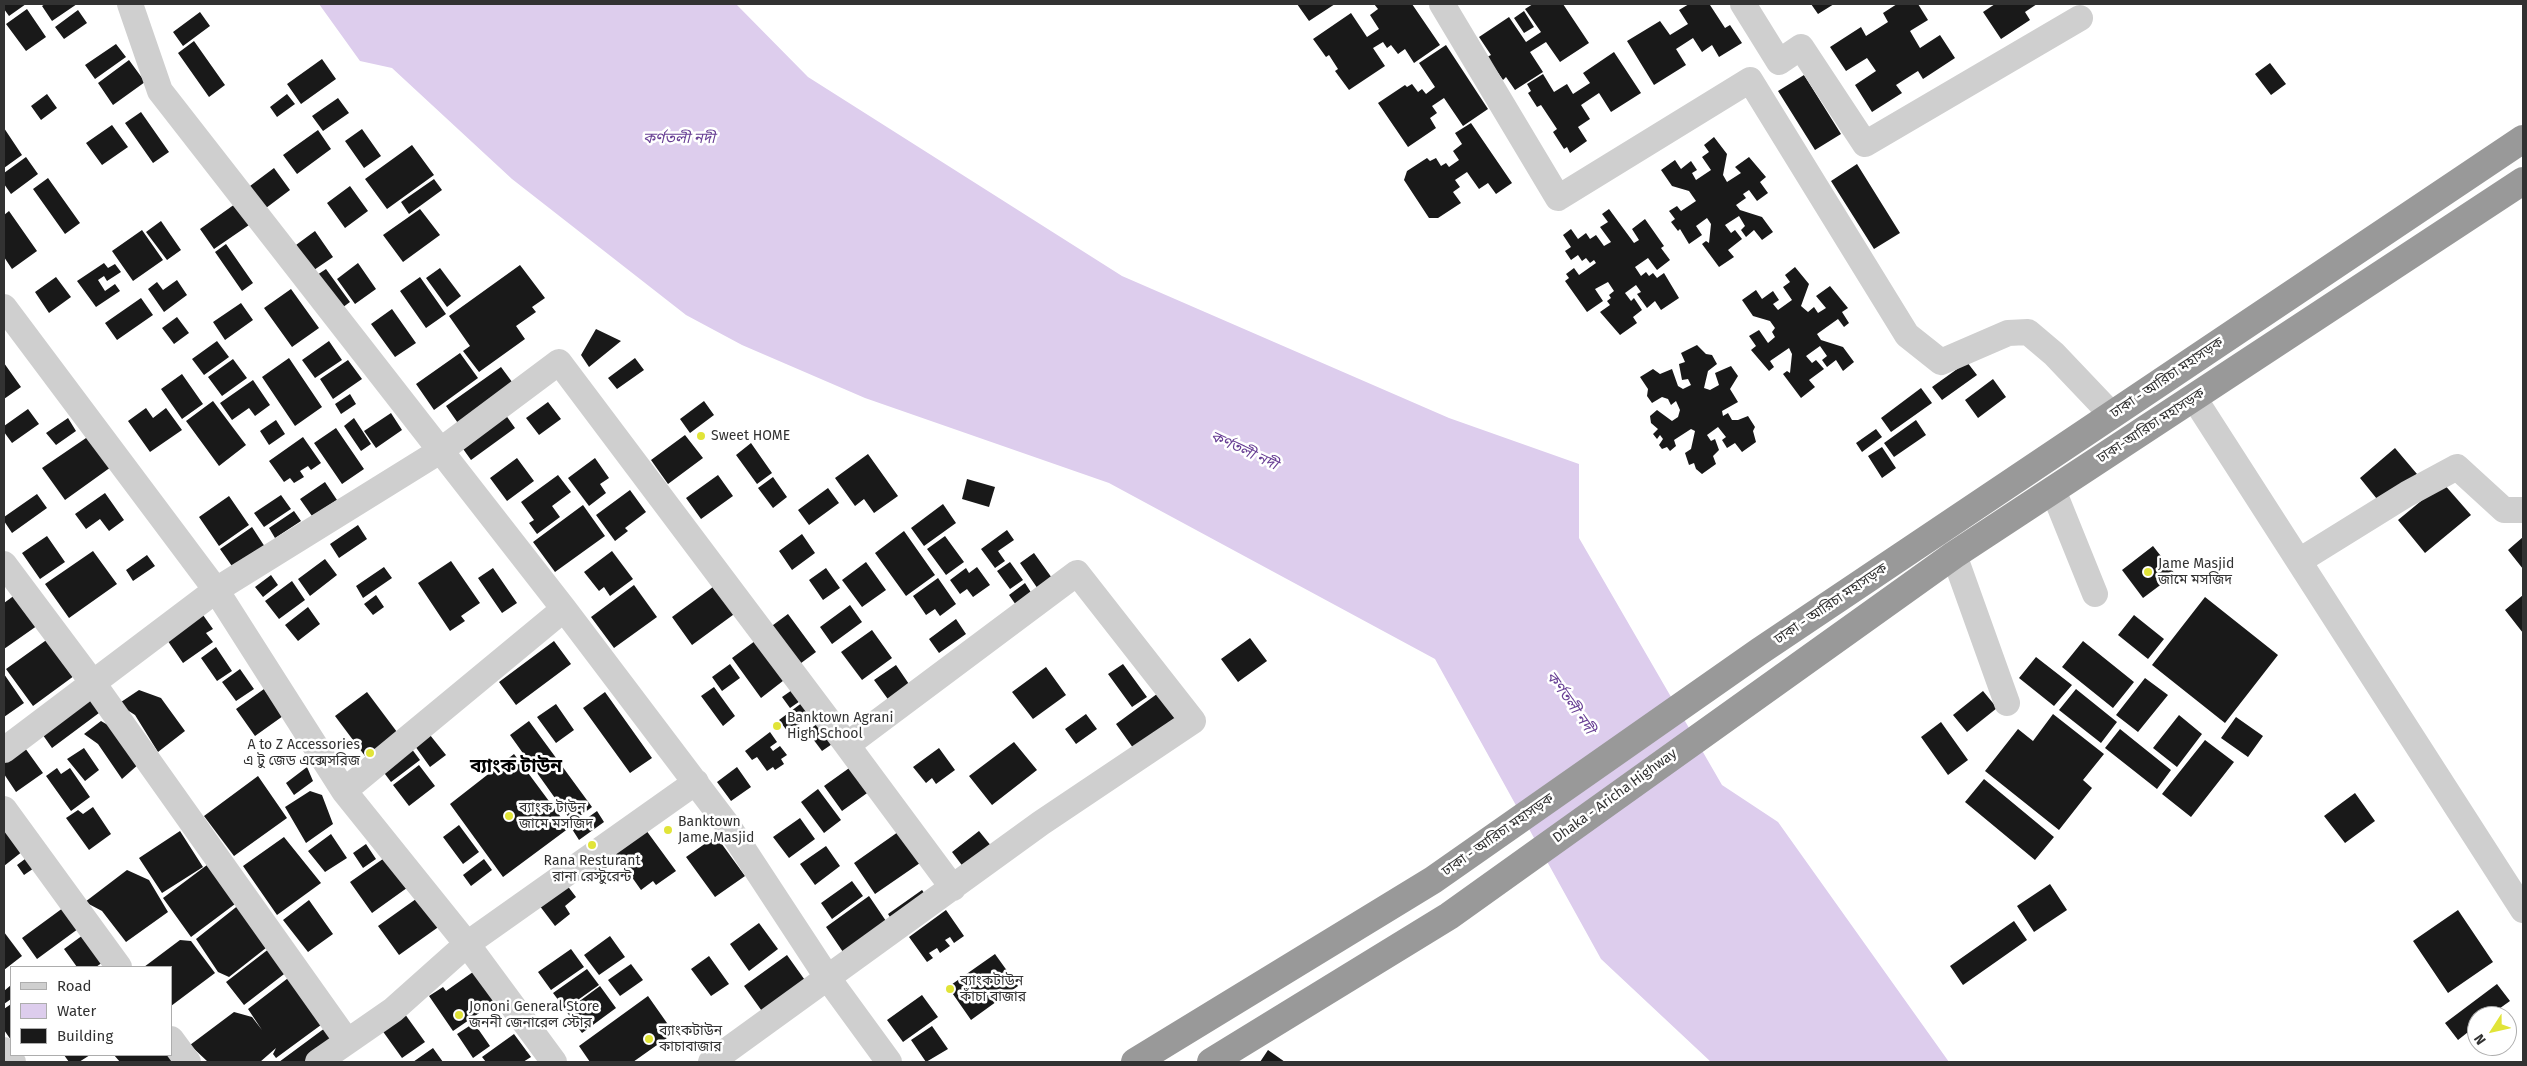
<!DOCTYPE html>
<html>
<head>
<meta charset="utf-8">
<style>
	body { margin:0 }
	#map { position:relative; width:2527px; height:1066px; overflow:hidden; background:#fff; font-family:"Fira Sans",sans-serif }
	canvas { display:block }
	.frame { position:absolute; inset:0; border:5px solid #323232; pointer-events:none }
	.legend { position:absolute; left:10px; top:966px; width:162px; height:90px; box-sizing:border-box; background:#fff; border:1px solid #adadad; margin:0; padding:6px 9px; list-style:none; font-size:15px; color:#323232 }
	.legend li { display:flex; align-items:center; gap:10px; height:25px }
	.legend b { width:25px; border:1px solid #adadad }
	.north { position:absolute; left:2467px; top:1006px; width:50px; height:50px; box-sizing:border-box; background:#fff; border:1px solid #adadad; border-radius:50%; rotate:235deg; font-size:14px; font-weight:700; line-height:20px; text-align:center; color:#323232 }
	.north::after { content:''; display:block; margin:auto; width:18px; height:22px; background:#e1e438; clip-path:polygon(50% 0,100% 100%,50% 72%,0 100%) }
</style>
</head>
<body>
<div id="map">
<canvas width="2527" height="1066"></canvas>
<div class="frame"></div>
<ul class="legend">
<li><b style="height:6px;background:#cfcfcf"></b>Road</li>
<li><b style="height:14px;background:#ddcded"></b>Water</li>
<li><b style="height:14px;background:#191919"></b>Building</li>
</ul>
<div class="north">N</div>
</div>
<script>
const ctx = document.querySelector('canvas').getContext('2d');
ctx.lineJoin = 'round';
function fill(path, color) { ctx.fillStyle = color; ctx.fill(path, 'evenodd'); }
const shape = rows => new Path2D(rows.map(r => 'M' + r).join(''));
function stroke(path, color, width, dash) { ctx.strokeStyle = color; ctx.lineWidth = width; ctx.lineCap = dash ? 'butt' : 'round'; ctx.setLineDash(dash || []); ctx.stroke(path); }
function drawText(font, color, halo, rows, align = 'center') {
  ctx.font = font + ' "Fira Sans","Noto Sans Bengali",sans-serif'; ctx.lineWidth = 5; ctx.setLineDash([]); ctx.textBaseline = 'middle'; ctx.strokeStyle = halo; ctx.fillStyle = color; for (const [text, x, y, turn = 0] of rows) {
    ctx.save(); ctx.translate(x, y); ctx.rotate((+turn || 0) * Math.PI / 180); ctx.textAlign = isNaN(turn) ? turn : align; if (halo) ctx.strokeText(text, 0, 0); ctx.fillText(text, 0, 0); ctx.restore();
  }
}
fill(shape([
	[319,4,736,4,808,77,1122,276,1449,418,1579,464,1579,538,1722,785,1778,822,1949,1062,1711,1062,1601,959,1435,659,1109,483,865,398,742,345,686,315,512,179,392,68,360,61]
]), '#ddcded');
fill(shape([
	[4,4,26,4,9,16,4,9],
	[45,4,77,4,52,21,42,6],
	[1297,4,1335,4,1309,21],
	[1374,4,1412,4,1440,45,1414,63,1405,49,1398,54,1391,45,1387,48,1383,42,1373,48,1385,66,1349,90,1335,71,1338,69,1329,55,1326,57,1313,39,1351,13,1367,37,1379,29,1370,15,1378,9],
	[1533,4,1563,4,1589,43,1560,62,1546,42,1530,52,1543,72,1515,90,1506,77,1503,80,1487,57,1491,55,1479,37,1509,17,1526,42,1541,32,1525,9],
	[1689,4,1713,4,1710,5,1725,28,1730,25,1742,43,1719,57,1712,45,1702,52,1693,38,1676,49,1686,65,1654,85,1627,41,1660,21,1670,35,1688,24,1679,10],
	[1811,4,1834,4,1818,14],
	[1897,4,1918,4,1928,20,1910,31,1920,48,1940,35,1955,58,1923,79,1918,71,1896,85,1902,93,1872,112,1855,85,1876,71,1867,58,1846,71,1830,47,1861,27,1866,36,1888,22,1883,13],
	[1995,4,2037,4,2025,12,2030,20,2001,39,1983,12],
	[27,9,46,37,26,51,6,24],
	[78,10,87,23,64,39,55,27],
	[1524,11,1534,27,1524,33,1514,18],
	[200,12,210,26,183,46,173,32],
	[194,41,225,85,209,97,178,53],
	[116,44,126,57,95,79,85,65],
	[1446,45,1488,109,1463,126,1444,98,1432,106,1437,113,1430,118,1436,128,1408,147,1378,103,1405,85,1407,87,1412,84,1418,92,1422,89,1426,94,1435,87,1419,63],
	[1614,52,1641,93,1611,112,1599,93,1581,105,1590,119,1578,127,1587,141,1570,153,1567,147,1564,149,1553,132,1557,129,1541,105,1537,107,1528,93,1531,91,1527,84,1543,74,1554,92,1567,84,1573,94,1590,83,1583,73],
	[322,59,336,79,301,104,287,84],
	[129,60,145,82,113,105,98,83],
	[2270,63,2286,84,2271,95,2255,74],
	[1804,75,1841,134,1815,150,1778,91],
	[47,94,57,108,41,120,31,106],
	[287,94,295,104,277,117,270,107],
	[338,98,349,113,323,131,312,116],
	[141,112,169,152,153,163,125,123],
	[1471,123,1512,183,1496,194,1488,183,1479,189,1467,172,1455,180,1460,187,1453,192,1461,203,1438,218,1429,218,1404,180,1407,171,1427,158,1430,161,1436,158,1441,166,1446,163,1449,167,1459,160,1453,151,1462,144,1455,133],
	[112,125,128,147,102,165,86,143],
	[4,128,22,155,4,168],
	[362,129,381,156,364,168,345,141],
	[318,130,331,149,297,174,283,155],
	[1714,137,1727,154,1723,175,1727,182,1741,173,1735,167,1749,157,1766,177,1760,182,1768,193,1757,201,1749,190,1743,194,1746,198,1736,205,1740,210,1762,217,1773,232,1762,240,1754,230,1746,237,1741,230,1745,226,1739,216,1725,225,1731,233,1735,230,1742,239,1728,250,1734,257,1719,267,1702,244,1706,241,1709,243,1711,224,1707,218,1696,226,1702,235,1689,244,1680,229,1678,231,1671,222,1675,219,1669,211,1677,206,1681,211,1696,201,1689,191,1672,186,1661,170,1675,160,1681,169,1691,161,1697,170,1692,173,1696,180,1711,170,1702,157,1709,152,1704,145],
	[412,145,434,175,387,209,365,179],
	[26,157,38,174,11,194,4,184,4,173],
	[1857,164,1900,233,1874,249,1831,181],
	[274,168,290,190,262,211,246,189],
	[48,178,80,223,65,234,33,189],
	[434,179,442,190,409,214,401,202],
	[350,186,368,211,345,228,327,203],
	[235,204,249,225,214,249,200,229],
	[420,209,440,235,403,262,383,235],
	[1609,209,1634,243,1639,240,1632,229,1645,219,1664,246,1661,248,1670,260,1657,270,1648,258,1635,267,1641,276,1646,272,1649,276,1653,273,1657,278,1664,273,1679,298,1661,310,1655,301,1647,308,1637,294,1641,292,1636,285,1625,293,1631,301,1634,298,1642,310,1633,317,1637,323,1620,335,1600,312,1610,305,1607,301,1611,298,1609,295,1614,291,1608,282,1595,289,1603,301,1587,312,1565,281,1569,278,1566,274,1574,268,1579,275,1596,263,1594,260,1590,263,1586,258,1582,261,1578,255,1571,260,1565,251,1571,247,1563,235,1571,229,1578,239,1586,233,1590,239,1596,235,1604,246,1611,242,1600,227,1608,222,1602,214],
	[9,211,37,251,12,269,4,257,4,215],
	[161,221,181,250,167,260,146,232],
	[142,230,163,260,133,281,112,251],
	[315,231,333,257,314,270,296,245],
	[226,244,253,283,242,291,215,252],
	[104,263,108,268,115,264,121,272,107,281,104,276,98,280,105,291,115,284,120,291,96,307,77,281],
	[358,263,376,289,355,304,337,279],
	[520,265,545,298,532,307,536,312,516,326,525,339,479,372,463,351,470,346,449,316],
	[1795,267,1809,284,1801,306,1808,312,1814,307,1818,313,1826,308,1816,296,1830,286,1848,308,1842,312,1849,323,1844,327,1838,319,1817,334,1821,340,1843,347,1854,362,1843,371,1836,360,1827,367,1822,360,1827,356,1820,346,1806,356,1812,363,1816,360,1824,369,1809,380,1815,387,1801,398,1783,374,1787,371,1790,373,1792,354,1789,348,1770,361,1774,367,1769,371,1751,350,1756,346,1749,336,1759,330,1768,343,1775,337,1772,332,1775,328,1770,321,1753,316,1742,300,1756,290,1762,299,1773,291,1779,300,1773,304,1778,310,1792,300,1783,287,1790,282,1785,275],
	[440,268,461,296,447,307,426,278],
	[326,269,350,302,335,313,311,279],
	[56,277,71,297,49,313,35,292],
	[420,277,446,314,426,328,400,291],
	[177,280,187,295,164,312,148,289,157,282,163,290],
	[291,289,319,328,292,347,264,308],
	[141,298,153,315,117,340,105,323],
	[241,303,253,320,225,340,213,322],
	[392,309,416,343,395,357,371,324],
	[177,317,189,333,174,344,162,328],
	[596,329,621,341,589,367,581,355],
	[217,341,229,357,204,375,192,359],
	[329,341,342,360,315,378,302,360],
	[1697,345,1706,354,1712,355,1717,364,1708,371,1704,388,1710,390,1719,385,1715,373,1731,366,1738,376,1730,389,1738,402,1722,411,1723,416,1728,413,1732,420,1738,420,1748,416,1755,427,1753,431,1756,442,1742,452,1735,443,1727,448,1722,440,1726,437,1718,427,1707,435,1711,441,1715,439,1719,450,1713,456,1716,464,1702,474,1696,469,1694,463,1689,465,1685,453,1691,449,1695,431,1691,429,1674,440,1676,446,1670,451,1667,447,1662,449,1659,445,1663,439,1660,435,1657,439,1653,434,1658,429,1651,423,1650,416,1657,410,1672,421,1678,417,1680,410,1676,401,1671,405,1668,399,1662,397,1652,403,1647,396,1648,389,1640,377,1653,369,1660,374,1672,369,1678,386,1683,389,1691,385,1688,379,1682,380,1679,364,1685,362,1681,353],
	[460,353,478,378,434,410,416,384],
	[289,358,322,407,295,426,262,377],
	[635,358,644,370,617,389,608,378],
	[233,359,247,378,222,396,208,377],
	[348,360,362,379,333,399,320,379],
	[1967,362,1977,375,1942,400,1932,387],
	[4,363,21,387,4,399],
	[501,367,515,386,460,426,446,406],
	[182,374,203,404,182,419,161,389],
	[1993,379,2006,397,1978,418,1965,400],
	[253,380,270,405,255,416,249,408,232,420,220,403],
	[1921,388,1932,403,1891,432,1881,418],
	[350,394,356,404,341,414,335,404],
	[213,401,246,445,219,466,186,421],
	[704,401,714,415,690,433,680,419],
	[548,402,561,419,539,435,526,418],
	[146,408,153,418,166,408,182,430,150,452,128,421],
	[28,409,39,424,12,443,4,432,4,426],
	[391,413,402,430,376,448,364,431],
	[505,414,515,428,471,460,461,446],
	[68,418,76,431,56,445,46,433],
	[354,418,371,444,361,451,344,426],
	[276,420,285,434,269,445,260,431],
	[1916,420,1926,435,1894,457,1884,443],
	[336,428,364,469,342,484,314,443],
	[1876,429,1882,437,1862,452,1856,443],
	[685,435,703,458,668,484,651,460],
	[89,436,111,467,65,500,42,468],
	[303,437,321,463,311,470,308,466,300,471,304,477,294,483,290,478,284,482,269,461],
	[751,443,772,473,757,484,736,455],
	[1882,447,1896,468,1882,478,1868,456],
	[2395,448,2417,474,2381,504,2360,478],
	[868,454,898,496,874,513,864,499,855,506,835,478],
	[517,458,534,481,507,501,490,478],
	[595,458,609,478,600,484,606,493,589,506,568,478],
	[558,475,571,492,552,506,560,517,537,534,529,523,534,520,521,502],
	[718,475,733,496,701,519,686,498],
	[773,477,787,497,773,508,758,488],
	[967,479,995,487,989,507,962,499],
	[325,482,337,500,312,516,300,499],
	[2443,483,2471,515,2425,553,2398,520],
	[828,488,839,503,809,525,798,510],
	[630,490,646,512,625,528,628,531,615,541,596,515],
	[105,493,124,520,109,531,100,519,86,529,75,514],
	[37,494,47,508,12,533,4,521,4,517],
	[281,495,291,509,264,527,254,513],
	[229,496,249,525,219,546,199,517],
	[943,504,956,523,924,546,911,528],
	[583,505,605,536,555,572,533,542],
	[294,511,301,521,275,538,269,528],
	[358,525,367,539,339,558,330,544],
	[252,527,265,547,234,569,220,549],
	[1007,530,1014,540,998,551,1005,561,995,568,981,549],
	[904,531,935,575,906,596,875,553],
	[802,534,815,553,792,570,779,551],
	[47,536,65,562,40,579,22,553],
	[945,536,964,562,946,575,927,549],
	[2523,537,2523,569,2508,550],
	[2153,546,2175,574,2143,598,2122,570],
	[93,551,117,584,69,618,45,584],
	[612,551,633,579,610,596,604,587,599,591,584,572],
	[1034,553,1052,578,1038,589,1020,563],
	[147,555,155,566,133,581,126,570],
	[325,559,337,575,310,596,298,579],
	[451,561,480,603,461,616,465,621,450,631,418,583],
	[866,562,886,590,862,607,842,580],
	[1010,562,1023,580,1010,589,997,571],
	[384,567,392,578,363,598,356,586],
	[977,567,990,585,973,597,967,589,960,594,950,580,966,568,969,573],
	[493,568,517,603,502,613,478,578],
	[826,568,840,588,823,600,809,580],
	[271,575,278,585,263,597,255,587],
	[938,578,956,604,940,616,935,609,926,615,913,596],
	[292,581,305,600,279,619,265,601],
	[1025,583,1032,594,1016,605,1009,595],
	[717,584,737,612,692,645,672,617],
	[634,585,657,617,614,648,591,617],
	[19,592,41,623,4,649,4,603],
	[376,595,384,607,373,615,364,604],
	[2523,595,2523,633,2505,610],
	[2205,597,2278,655,2225,723,2152,665],
	[850,605,862,622,832,644,820,627],
	[308,607,320,624,298,641,285,625],
	[788,614,816,652,793,669,765,631],
	[203,615,213,629,206,633,213,642,183,663,163,634],
	[2134,615,2164,639,2148,659,2118,635],
	[956,619,966,634,939,653,929,639],
	[872,630,892,658,862,680,841,652],
	[52,636,78,673,33,706,6,669],
	[759,638,788,677,761,698,732,658],
	[1250,638,1267,661,1238,682,1221,659],
	[554,641,571,664,516,705,499,682],
	[2083,641,2134,682,2113,708,2062,667],
	[216,647,232,671,217,681,201,658],
	[2036,657,2072,685,2054,706,2019,678],
	[730,664,740,678,722,691,712,677],
	[1123,664,1147,697,1132,707,1108,674],
	[896,665,911,687,890,702,874,680],
	[1046,667,1066,695,1033,719,1012,692],
	[240,669,254,689,236,701,222,682],
	[4,674,24,703,4,717],
	[2145,678,2168,695,2138,732,2116,715],
	[714,687,735,716,723,726,701,696],
	[795,688,803,699,790,708,782,697],
	[264,689,283,716,255,736,236,709],
	[2076,689,2117,722,2101,743,2059,710],
	[139,690,161,698,185,731,158,752,135,715,118,704],
	[1161,691,1181,719,1136,752,1116,724],
	[1983,691,1997,708,1967,732,1953,715],
	[88,692,103,710,52,748,38,728],
	[367,692,403,740,371,764,335,716],
	[605,692,652,758,630,773,583,708],
	[807,699,817,712,788,732,779,720],
	[556,704,574,730,556,743,537,717],
	[1086,714,1097,729,1076,744,1065,729],
	[2053,714,2104,754,2083,780,2092,788,2059,830,1985,771,2018,729,2033,741],
	[2179,715,2202,734,2177,767,2153,748],
	[2236,717,2263,736,2248,757,2221,738],
	[101,721,113,728,140,763,122,779,98,744,84,734],
	[529,721,592,807,572,822,510,735],
	[820,722,835,742,822,751,807,731],
	[1941,722,1968,760,1948,775,1921,737],
	[2120,729,2171,770,2157,789,2105,748],
	[770,732,777,742,770,747,773,751,780,746,787,755,781,759,784,764,775,770,773,767,767,771,757,757,752,760,745,751],
	[430,735,446,755,430,767,415,746],
	[2205,740,2234,762,2191,817,2162,794],
	[1014,742,1037,770,992,805,969,776],
	[408,744,420,760,391,782,379,766],
	[25,748,43,773,16,792,4,774,4,763],
	[84,748,99,770,85,781,67,759],
	[939,748,955,770,936,784,932,778,926,783,913,767],
	[514,754,569,828,503,877,450,804],
	[419,765,435,786,409,806,393,785],
	[852,766,870,791,842,811,824,786],
	[307,767,313,781,294,795,286,783],
	[737,767,751,787,731,801,717,782],
	[57,768,61,774,70,768,90,797,71,811,46,776],
	[258,776,287,818,234,856,204,816],
	[1984,779,2054,837,2035,860,1965,802],
	[818,789,841,820,824,833,801,802],
	[310,791,322,795,333,824,306,843,285,807],
	[2355,793,2375,821,2345,843,2324,816],
	[93,807,111,834,89,850,66,818,78,810,83,814],
	[597,811,604,822,579,840,572,829],
	[800,818,815,839,789,858,773,837],
	[4,823,23,851,4,866],
	[459,825,479,852,463,864,443,837],
	[643,826,676,871,656,885,653,881,641,890,612,849],
	[180,831,203,867,162,893,139,858],
	[979,831,992,847,964,868,952,852],
	[898,832,920,863,875,894,854,863],
	[331,834,347,858,325,872,308,851],
	[716,836,745,876,715,897,686,857],
	[284,837,321,883,277,915,243,866],
	[366,844,376,859,363,868,353,853],
	[826,846,840,866,815,885,800,864],
	[390,854,411,885,372,913,350,882],
	[602,854,610,865,584,883,577,871],
	[29,856,37,866,24,875,17,865],
	[484,859,492,870,471,886,463,875],
	[207,865,239,901,191,937,163,898],
	[127,870,149,880,168,912,126,942,102,911,85,902],
	[563,880,576,897,565,906,570,914,555,926,536,901],
	[852,881,863,896,832,919,821,903],
	[2050,884,2067,910,2034,932,2017,906],
	[922,890,930,901,895,925,888,914],
	[423,894,444,923,399,955,378,926],
	[869,896,886,921,843,952,826,927],
	[309,900,333,934,308,952,283,920],
	[240,904,271,944,229,977,218,972,196,939],
	[67,905,82,926,37,959,22,938],
	[946,910,964,936,954,943,950,937,945,940,950,946,940,953,937,948,929,953,933,958,927,962,909,937],
	[2458,910,2493,962,2448,993,2413,941],
	[2014,921,2027,940,1963,985,1950,966],
	[759,923,778,949,749,971,730,944],
	[4,932,22,956,4,970],
	[83,935,103,962,96,967,77,967,64,949],
	[610,936,625,957,599,975,584,955],
	[180,940,191,941,215,973,171,1006,171,967,144,967],
	[270,948,288,971,244,1005,226,982],
	[571,949,584,967,551,990,538,972],
	[995,954,1018,986,971,1020,948,987],
	[787,955,807,983,764,1014,744,986],
	[709,956,729,984,711,996,691,969],
	[631,964,643,980,620,996,608,980],
	[480,967,501,998,453,1031,429,996,443,987,446,991],
	[587,969,599,985,565,1009,553,993],
	[292,975,325,1022,276,1058,273,1054,276,1048,260,1062,208,1062,190,1045,234,1012,252,1017,262,1030,248,1009],
	[2497,984,2510,1001,2489,1016,2477,1016,2477,1025,2458,1040,2445,1023],
	[11,985,11,999,4,1004,4,991],
	[600,986,616,1008,582,1033,566,1011],
	[922,995,938,1017,903,1042,887,1020],
	[648,996,674,1033,633,1062,590,1062,579,1046],
	[11,1004,11,1040,4,1030,4,1009],
	[402,1010,425,1042,402,1058,379,1026],
	[474,1023,490,1046,473,1058,457,1034],
	[329,1025,341,1041,311,1062,279,1062],
	[932,1026,948,1049,926,1062,911,1040],
	[514,1034,531,1057,523,1062,486,1062,482,1057],
	[433,1048,443,1062,413,1062],
	[1268,1050,1285,1062,1260,1062],
	[64,1055,90,1055,79,1062,69,1062],
	[114,1055,171,1055,177,1058,172,1062,120,1062]
]), '#191919');
stroke(shape([
	[130,4,160,91,564,609,726,823,827,977,889,1062],
	[1442,4,1558,198,1750,80,1907,335,1941,362,2008,333,2028,332,2054,354,2112,415],
	[1743,4,1779,62,1801,47,1865,144,2080,18],
	[4,307,216,590,344,791,467,944,554,1062],
	[2194,398,2523,910],
	[2053,490,2095,594],
	[1954,555,2007,703],
	[2299,561,2407,494,2457,467,2504,510,2523,510],
	[4,564,93,683,347,1041],
	[847,745,953,888],
	[4,750,216,590,440,451,559,362,847,745,1077,573,1193,721,1041,823,711,1062],
	[344,791,564,609],
	[4,809,119,967],
	[171,1039,188,1062],
	[4,1050,13,1062],
	[318,1062,393,1010,467,944,696,782]
]), '#cfcfcf', 26);
stroke(shape([
	[1135,1062,1433,880,1760,651,2523,139],
	[1211,1062,1449,916,1954,555,2523,181]
]), '#999', 28);
for (const [x, y, r, color] of [
	[701,436,5,"#e1e438"],
	[2148,572,5,"#e1e438"],
	[777,726,5,"#e1e438"],
	[370,753,5,"#e1e438"],
	[509,816,5,"#e1e438"],
	[668,830,5,"#e1e438"],
	[592,845,5,"#e1e438"],
	[950,989,5,"#e1e438"],
	[459,1015,5,"#e1e438"],
	[649,1039,5,"#e1e438"]
]) { const dot = new Path2D(); dot.arc(x, y, r, 0, 2 * Math.PI); ctx.fillStyle = color; ctx.fill(dot); stroke(dot, '#fff', 2); }
drawText('14px', '#323232', '#fff', [
	["ঢাকা - আরিচা মহাসড়ক",2167,378,-34],
	["ঢাকা-আরিচা মহাসড়ক",2151,426,-33],
	["ঢাকা - আরিচা মহাসড়ক",1831,604,-34],
	["Dhaka - Aricha Highway",1615,796,-36],
	["ঢাকা - আরিচা মহাসড়ক",1498,835,-35]
]);
drawText('14px', '#323232', '#fff', [
	["Sweet HOME",711,436],
	["Jame Masjid",2158,564],
	["জামে মসজিদ",2158,580],
	["Banktown Agrani",787,718],
	["High School",787,734],
	["A to Z Accessories",360,745,"right"],
	["এ টু জেড এক্সেসরিজ",360,761,"right"],
	["ব্যাংক টাউন",519,808],
	["জামে মসজিদ",519,824],
	["Banktown",678,822],
	["Jame Masjid",678,838],
	["Rana Resturant",592,861,"center"],
	["রানা রেস্টুরেন্ট",592,877,"center"],
	["ব্যাংকটাউন",960,981],
	["কাঁচা বাজার",960,997],
	["Jononi General Store",469,1007],
	["জননী জেনারেল স্টোর",469,1023],
	["ব্যাংকটাউন",659,1031],
	["কাচাবাজার",659,1047]
], 'left');
drawText('italic 15px', '#683f94', '#fff', [
	["কর্ণতলী নদী",679,139],
	["কর্ণতলী নদী",1244,451,25],
	["কর্ণতলী নদী",1570,703,55]
]);
drawText('bold 19px', '#000', '#fff', [
	["ব্যাংক টাউন",516,767]
]);
</script>
</body>
</html>
